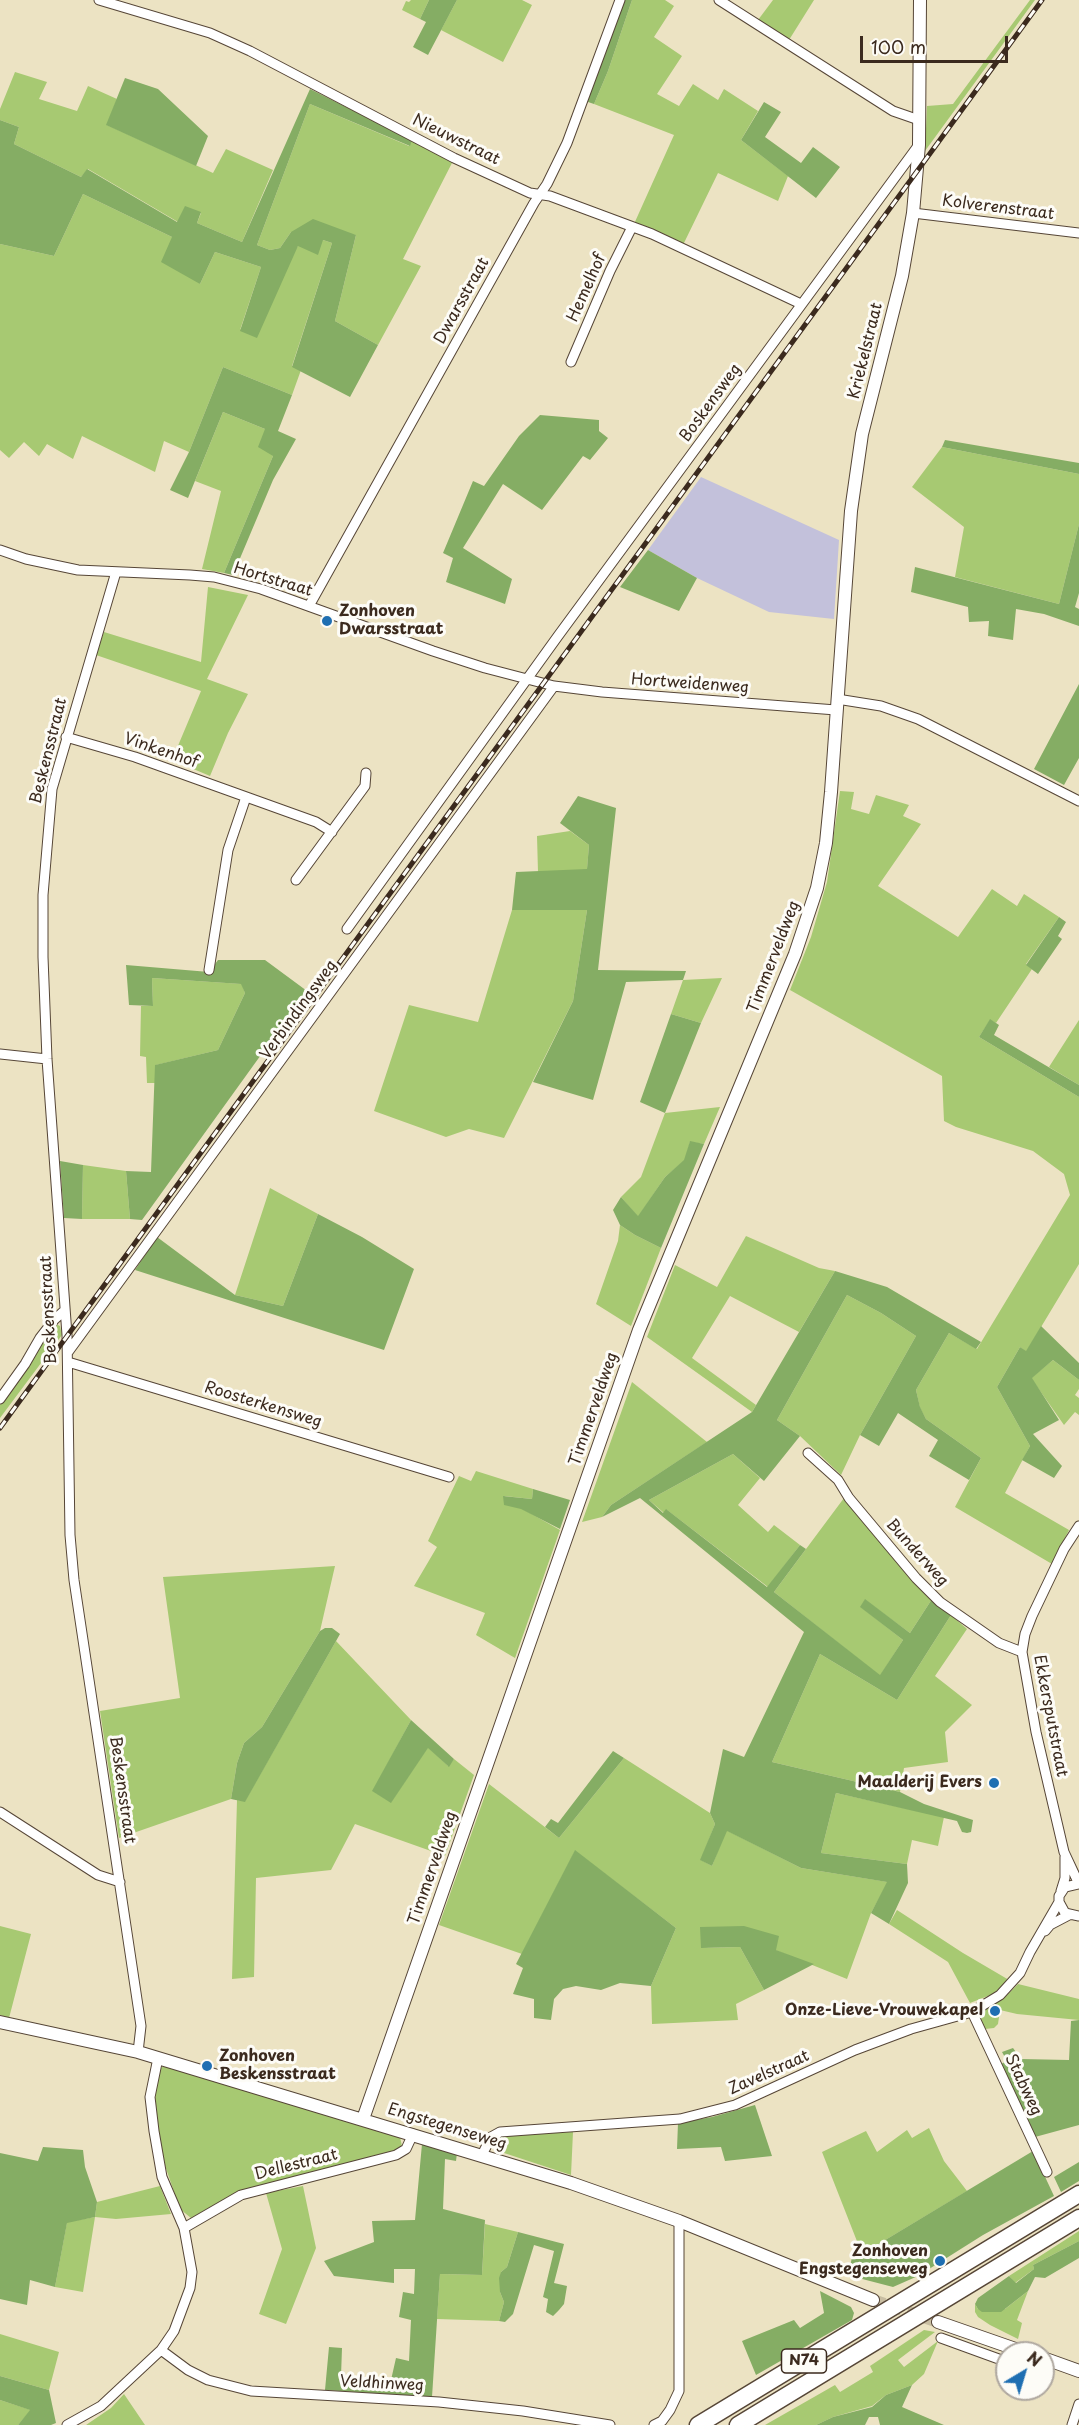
<!DOCTYPE html>
<html>
<head>
<meta charset="utf-8">
<style>
	body { margin:0 }
	#map { position:relative; width:1079px; height:2425px; overflow:hidden; background:#ece3c3; font-family:"Playpen Sans",sans-serif }
	canvas { display:block }
	.north { position:absolute; left:995px; top:2341px; width:60px; height:60px; box-sizing:border-box; background:#fdfcf7; border:2px solid #afa8a0; border-radius:50%; rotate:38deg; font-size:16px; font-weight:700; line-height:24px; text-align:center; color:#3b2a1e }
	.north::after { content:''; display:block; margin:auto; width:21px; height:27px; background:#1f6fb2; clip-path:polygon(50% 0,100% 100%,50% 72%,0 100%) }
	.scale { position:absolute; left:860px; top:36px; width:148px; height:27px; box-sizing:border-box; border:3px solid #3b2a1e; border-top:0; padding-left:8px; font-size:18px; line-height:21px; white-space:nowrap; color:#3b2a1e; -webkit-text-stroke:4px #fdfcf7; paint-order:stroke }
</style>
</head>
<body>
<div id="map">
<canvas width="1079" height="2425"></canvas>
<div class="north">N</div>
<div class="scale">100 m</div>
</div>
<script>
const ctx = document.querySelector('canvas').getContext('2d');
ctx.lineJoin = 'round';
function fill(path, color) { ctx.fillStyle = color; ctx.fill(path, 'evenodd'); }
const shape = rows => new Path2D(rows.map(r => 'M' + r).join(''));
function stroke(path, color, width, dash) { ctx.strokeStyle = color; ctx.lineWidth = width; ctx.lineCap = dash ? 'butt' : 'round'; ctx.setLineDash(dash || []); ctx.stroke(path); }
function drawText(font, color, halo, rows, align = 'center') {
  ctx.font = font + ' "Playpen Sans",sans-serif'; ctx.lineWidth = 6; ctx.setLineDash([]); ctx.textBaseline = 'middle'; ctx.strokeStyle = halo; ctx.fillStyle = color; for (const [text, x, y, turn = 0] of rows) {
    ctx.save(); ctx.translate(x, y); ctx.rotate((+turn || 0) * Math.PI / 180); ctx.textAlign = isNaN(turn) ? turn : align; if (halo) ctx.strokeText(text, 0, 0); ctx.fillText(text, 0, 0); ctx.restore();
  }
}
fill(shape([
	[701,477,839,540,834,619,769,612,697,578,648,550]
]), '#c3c1db');
fill(shape([
	[411,0,429,0,420,19,402,10,406,1,409,2],
	[457,0,522,0,532,5,503,62,441,30],
	[632,0,665,0,674,6,654,37,682,56,657,94,679,106,693,84,718,100,724,89,758,111,741,140,788,176,778,201,718,173,683,245,634,224,674,135,594,104,608,71],
	[773,0,814,0,789,40,758,20],
	[1030,0,1035,0,925,151,927,106,953,104],
	[15,72,47,82,39,99,77,111,88,86,117,99,107,125,213,173,226,149,273,170,242,242,197,223,201,213,178,222,88,169,81,177,14,144,19,127,0,120,0,109],
	[310,104,409,146,412,140,453,161,403,259,421,266,378,345,335,321,356,235,291,232,280,248,270,250,257,245],
	[83,194,172,237,200,284,215,252,261,267,240,330,298,246,323,240,332,243,292,366,301,370,292,395,223,367,189,452,164,441,155,472,82,436,73,459,47,444,39,456,24,442,9,458,0,450,0,244,54,256],
	[223,412,265,429,273,456,224,573,202,569,221,491,195,481],
	[942,447,1079,474,1079,524,1059,604,955,577,964,527,912,487],
	[208,587,248,595,207,679,248,694,228,733,210,776,172,760,201,691,96,655,104,632,201,662],
	[840,791,854,792,851,809,869,814,876,795,909,805,903,816,921,824,878,886,958,937,992,889,1017,906,1024,894,1059,917,1026,964,1032,969,996,1023,990,1020,979,1037,1079,1097,1079,1264,1026,1352,1020,1347,997,1387,1030,1446,1005,1493,1069,1530,1052,1564,955,1507,981,1458,926,1419,920,1408,916,1390,949,1333,977,1349,1070,1195,1064,1174,1033,1151,956,1127,944,1121,942,1076,790,990,811,937,827,882],
	[570,831,589,845,587,870,538,872,537,836],
	[512,910,587,910,573,1001,504,1138,469,1129,446,1137,374,1111,409,1005,478,1022],
	[152,978,242,984,245,993,218,1050,156,1065,155,1083,147,1083,146,1057,140,1056,141,1006,153,1006],
	[722,978,701,1023,671,1014,683,980],
	[1079,1020,1079,1085,1049,1067],
	[720,1107,704,1144,690,1142,685,1160,665,1177,638,1217,621,1197,641,1177,665,1113],
	[83,1165,126,1171,130,1219,82,1219],
	[270,1188,318,1214,283,1306,235,1295],
	[620,1225,635,1235,661,1248,631,1326,596,1304,618,1241],
	[746,1236,819,1268,835,1271,799,1332,730,1296,692,1358,756,1405,752,1412,647,1337,675,1265,717,1287],
	[847,1295,881,1313,916,1336,860,1435,841,1475,800,1436,777,1420],
	[56,1324,60,1326,62,1335,0,1418,0,1405,29,1366,47,1334],
	[1053,1360,1079,1380,1079,1389,1075,1395,1079,1398,1079,1415,1075,1412,1064,1425,1031,1378],
	[632,1382,707,1442,611,1505,602,1517,582,1522],
	[733,1454,760,1478,738,1505,768,1532,774,1525,800,1545,768,1587,667,1510,664,1513,649,1500],
	[476,1471,533,1489,532,1499,504,1496,521,1508,560,1530,515,1658,476,1635,485,1613,414,1586,437,1547,428,1541,459,1476,471,1481],
	[844,1498,932,1599,910,1633,865,1600,861,1607,903,1640,880,1676,774,1592],
	[335,1566,320,1631,262,1727,244,1743,237,1763,231,1799,119,1838,100,1711,180,1698,163,1577],
	[951,1615,967,1629,935,1676,972,1705,945,1732,948,1762,904,1768,900,1792,772,1762,820,1654,897,1700],
	[336,1641,411,1720,373,1791,391,1802,428,1747,448,1766,454,1759,474,1775,445,1856,355,1824,331,1870,256,1878,254,1977,232,1979,237,1800,245,1801],
	[624,1758,710,1813,715,1824,701,1860,712,1866,726,1830,801,1868,888,1882,871,1913,847,1979,775,1950,778,1936,702,1948,740,1947,764,1990,736,2004,738,2020,652,2024,651,1986,676,1928,575,1851,522,1954,439,1925,489,1784,559,1838],
	[836,1793,944,1817,938,1846,912,1840,907,1864,821,1853],
	[897,1910,963,1953,1009,1980,993,1994,970,2003,948,1962,889,1924],
	[0,1926,31,1934,9,2018,0,2015],
	[1018,1984,1079,1999,1079,2020,1017,2014,1000,2010,998,2024,994,2028,985,2029,982,2027,980,2017,982,2011,1007,1995],
	[165,2065,400,2137,402,2146,395,2152,242,2190,191,2218,180,2209,162,2157,155,2098,159,2075,161,2068],
	[929,2128,944,2161,967,2191,862,2254,822,2152,866,2131,877,2152,907,2130,912,2138],
	[573,2132,571,2175,498,2151,494,2145,500,2136],
	[160,2186,171,2214,116,2219,95,2217,83,2292,55,2287,67,2222,95,2217,97,2202],
	[303,2186,316,2248,286,2324,259,2314,282,2249,266,2193],
	[485,2224,518,2232,507,2267,501,2272,500,2292,504,2302,499,2321,437,2319,440,2274,482,2275],
	[1079,2231,1079,2241,1033,2265,1034,2269,1015,2283,1009,2276],
	[1028,2291,1017,2320,1022,2323,1018,2339,990,2325,978,2317,975,2312,975,2304,978,2309,1005,2309],
	[924,2330,935,2332,898,2360,904,2367,938,2341,924,2374,912,2385,886,2395,872,2406,833,2417,816,2425,765,2425,835,2385,840,2392,873,2372,870,2366],
	[0,2334,59,2352,49,2390,0,2376],
	[124,2394,145,2425,86,2425,111,2408],
	[0,2400,31,2410,18,2425,0,2425]
]), '#a7c972');
fill(shape([
	[429,0,457,0,428,55,413,47,426,22,420,19],
	[623,0,632,0,608,71,594,104,585,101],
	[125,78,158,89,208,136,196,166,106,125],
	[310,89,412,140,410,146,310,104,257,245,270,250,280,248,291,232,313,219,356,235,335,321,378,345,350,397,292,367,332,243,323,240,318,255,298,246,257,338,240,331,261,267,215,252,200,284,161,262,172,237,83,194,54,256,0,244,0,120,19,127,14,144,81,177,87,169,177,222,185,206,201,212,197,223,242,242],
	[764,102,781,112,765,137,801,163,813,147,840,167,816,198,741,140],
	[223,367,292,395,278,431,296,439,273,480,233,575,224,573,273,456,258,447,265,429,223,412,188,498,170,490,189,452],
	[540,415,599,420,599,431,608,438,590,460,583,456,542,510,503,484,463,548,512,579,505,604,446,582,453,558,443,553,473,481,484,486,519,436],
	[945,440,1079,463,1079,474,942,447],
	[1079,524,1079,593,1075,607,1079,609,1079,626,1044,614,1016,609,1013,640,988,636,989,621,969,622,968,607,911,592,915,567,1059,604],
	[648,550,697,578,679,611,620,587],
	[1079,684,1079,758,1064,785,1034,769],
	[578,796,616,808,598,970,686,971,683,980,626,982,593,1100,533,1082,573,1001,587,910,512,910,516,872,587,869,589,845,560,823],
	[1059,917,1066,922,1058,936,1062,939,1038,974,1026,965],
	[218,960,265,960,307,991,142,1220,130,1219,126,1171,151,1172,155,1065,218,1050,245,993,241,984,152,978,153,1006,129,1005,126,965,209,972],
	[671,1014,701,1023,665,1113,640,1102],
	[990,1019,999,1025,994,1035,1079,1085,1079,1097,979,1037],
	[690,1141,704,1144,661,1248,635,1235,620,1225,613,1210,621,1197,638,1216,665,1177,684,1160],
	[60,1161,83,1165,82,1219,64,1218],
	[318,1214,362,1237,414,1269,384,1350,135,1270,157,1237,235,1295,283,1306],
	[835,1271,887,1287,981,1342,976,1349,949,1333,916,1390,920,1407,926,1419,981,1458,969,1480,929,1456,938,1440,898,1413,879,1446,860,1435,916,1336,881,1313,847,1295,777,1420,800,1436,764,1481,733,1454,649,1500,663,1513,666,1509,767,1587,800,1545,806,1549,774,1592,880,1675,903,1640,860,1607,865,1599,910,1633,932,1599,951,1615,897,1700,820,1654,772,1762,900,1792,924,1804,973,1820,971,1832,967,1833,962,1832,957,1821,836,1793,821,1853,907,1864,908,1883,889,1924,871,1913,887,1882,801,1868,727,1831,712,1866,700,1860,715,1824,710,1813,723,1749,744,1757,804,1632,640,1498,602,1517,611,1505,752,1412],
	[1041,1326,1079,1363,1079,1380,1053,1360,1032,1378,1059,1420,1033,1434,1062,1466,1054,1478,1022,1460,1030,1446,997,1387,1020,1347,1026,1351],
	[533,1489,570,1500,560,1529,521,1509,504,1505,503,1496,532,1499],
	[325,1628,332,1628,340,1634,245,1802,231,1799,237,1763,244,1743,262,1727,320,1631],
	[411,1720,454,1759,449,1767,428,1748,391,1803,372,1791],
	[613,1751,624,1758,559,1838,545,1827,551,1819,558,1823],
	[575,1850,676,1928,651,1986,620,1983,601,1990,576,1986,563,1989,554,1999,551,2020,534,2018,534,1999,513,1994,523,1968,516,1964],
	[744,1926,779,1936,776,1950,814,1964,764,1990,740,1947,701,1948,700,1927],
	[1079,2020,1079,2125,1035,2137,1001,2064,1007,2061,1002,2052,1013,2048,1021,2059,1069,2060,1071,2021],
	[755,2105,772,2156,725,2161,721,2147,677,2149,678,2123,712,2117],
	[422,2144,457,2153,456,2161,445,2159,443,2209,485,2220,482,2275,440,2274,432,2397,325,2390,329,2347,342,2348,341,2376,391,2380,396,2358,409,2361,411,2320,399,2317,403,2292,414,2294,415,2269,394,2269,394,2283,334,2276,324,2261,374,2242,372,2221,415,2220],
	[43,2147,83,2150,85,2167,97,2202,95,2217,67,2223,55,2287,30,2280,27,2305,0,2299,0,2153,38,2161],
	[1033,2151,1054,2196,983,2235,918,2276,893,2287,820,2268,850,2266,856,2241,862,2254],
	[1079,2162,1079,2181,1061,2192,1054,2177],
	[518,2232,564,2244,554,2283,567,2286,564,2304,559,2310,553,2316,546,2312,548,2299,543,2297,554,2251,534,2245,513,2314,505,2322,499,2321,504,2302,500,2292,499,2278,501,2272,507,2267],
	[1079,2241,1079,2258,1045,2278,1035,2277,1028,2291,1001,2312,982,2312,978,2309,975,2304,978,2298,1009,2276,1016,2283,1034,2269,1033,2265],
	[820,2291,851,2307,854,2313,852,2320,756,2375,742,2341,794,2320,800,2328,824,2313],
	[0,2376,49,2390,56,2423,51,2425,18,2425,30,2410,0,2400],
	[912,2385,902,2407,944,2425,880,2425,878,2417,869,2417,865,2425,816,2425,833,2417,872,2407,886,2395]
]), '#85ad64');
stroke(shape([
	[873,2300,938,2322]
]), '#c9bea2', 12, [12, 6]);
const minor = shape([
	[99,0,210,33,250,51,454,158,530,193,550,196,652,234,801,304],
	[719,0,893,111,919,120],
	[913,213,1079,233],
	[571,362,610,271,632,227],
	[0,550,26,559,78,570,190,575,214,577,261,589,433,651,485,668,554,686,602,692,836,710],
	[116,572,52,789,43,895,43,957,47,1059,67,1335,70,1535,74,1580,141,2026,138,2052],
	[309,606,534,203,547,184,567,143,620,0],
	[837,699,881,706,918,719,1079,801],
	[66,737,135,757,316,822,332,832],
	[296,880,365,786,366,773],
	[347,929,558,636,918,146],
	[209,970,228,850,246,797],
	[0,1054,47,1059],
	[68,1352,554,686],
	[68,1362,449,1477],
	[0,1399,25,1364,40,1338,54,1320,65,1310],
	[808,1453,838,1480,849,1498,916,1578,940,1602,999,1643,1022,1652],
	[0,1812,98,1875,120,1882],
	[1079,1884,1064,1852,1036,1732,1022,1652,1025,1634,1032,1616,1064,1549,1079,1526],
	[1079,1884,1065,1887,1059,1896,1059,1902,1065,1913,1079,1916],
	[1061,1891,1065,1878,1065,1857],
	[1045,1931,1050,1925,1069,1915],
	[972,2012,1047,2172],
	[482,2155,491,2137,500,2132,680,2119,735,2105,855,2050,911,2029,972,2012,1000,1995,1020,1973,1030,1952,1059,1902],
	[184,2228,241,2195,396,2155,406,2149,413,2134],
	[941,2338,1007,2362],
	[161,2350,188,2370,208,2380,251,2391,439,2402,523,2411,610,2425],
	[67,2425,101,2406,161,2350,174,2331,190,2288,192,2272,184,2228,162,2177,154,2131,150,2097,158,2058],
	[654,2425,662,2421,670,2410,679,2391,679,2221],
	[1072,2425,1079,2404]
]);
const tertiary = shape([
	[0,2022,138,2052,571,2183,679,2221,873,2300],
	[363,2119,639,1330,795,954,817,888,826,843,831,792,851,511,862,434,902,276,913,213,919,145,920,0],
	[938,2322,1027,2353],
	[1043,2358,1079,2371]
]);
const trunk = shape([
	[698,2425,1079,2194],
	[738,2425,1079,2218]
]);
stroke(minor, '#564637', 11);
stroke(tertiary, '#564637', 14);
stroke(trunk, '#564637', 19);
stroke(minor, '#fff', 9);
stroke(tertiary, '#fff', 12);
stroke(trunk, '#fff', 16);
const rail = shape([
	[0,1428,1042,0]
]);
stroke(rail, '#3b2a1e', 5);
stroke(rail, '#fdfcf7', 3, [9]);
for (const [x, y, r, color] of [
	[327,621,6,"#1f6fb2"],
	[994,1783,6,"#1f6fb2"],
	[995,2011,6,"#1f6fb2"],
	[207,2066,6,"#1f6fb2"],
	[940,2261,6,"#1f6fb2"]
]) { const dot = new Path2D(); dot.arc(x, y, r, 0, 2 * Math.PI); ctx.fillStyle = color; ctx.fill(dot); stroke(dot, '#fdfcf7', 2); }
for (const [x, y, w] of [
	[804,2361,45]
]) { const box = new Path2D(); box.roundRect(x - w / 2, y - 12, w, 24, 4.5); ctx.fillStyle = '#fdfcf7'; ctx.fill(box); stroke(box, '#3b2a1e', 1.5); }
drawText('bold 15px', '#3b2a1e', null, [
	["N74",804,2361]
]);
drawText('16px', '#3b2a1e', '#fdfcf7', [
	["Nieuwstraat",456,140,26],
	["Kolverenstraat",998,208,7],
	["Hemelhof",587,288,-66],
	["Dwarsstraat",462,301,-61],
	["Kriekelstraat",866,351,-76],
	["Boskensweg",711,403,-54],
	["Hortstraat",273,580,17],
	["Hortweidenweg",690,684,4],
	["Beskensstraat",49,751,-76],
	["Vinkenhof",161,751,19],
	["Timmerveldweg",774,957,-69],
	["Verbindingsweg",299,1010,-54],
	["Beskensstraat",49,1310,-93],
	["Roosterkensweg",263,1405,17],
	["Timmerveldweg",594,1409,-71],
	["Bunderweg",917,1553,48],
	["Ekkersputstraat",1050,1716,79],
	["Beskensstraat",122,1790,82],
	["Timmerveldweg",433,1868,-71],
	["Zavelstraat",769,2073,-24],
	["Stabweg",1023,2085,65],
	["Engstegenseweg",447,2127,17],
	["Dellestraat",296,2165,-14],
	["Veldhinweg",382,2384,3]
]);
drawText('bold 16px', '#3b2a1e', '#fdfcf7', [
	["Zonhoven",339,612,"left"],
	["Dwarsstraat",339,630,"left"],
	["Maalderij Evers",982,1783],
	["Onze-Lieve-Vrouwekapel",983,2011],
	["Zonhoven",219,2057,"left"],
	["Beskensstraat",219,2075,"left"],
	["Zonhoven",928,2252],
	["Engstegenseweg",928,2270]
], 'right');
</script>
</body>
</html>
